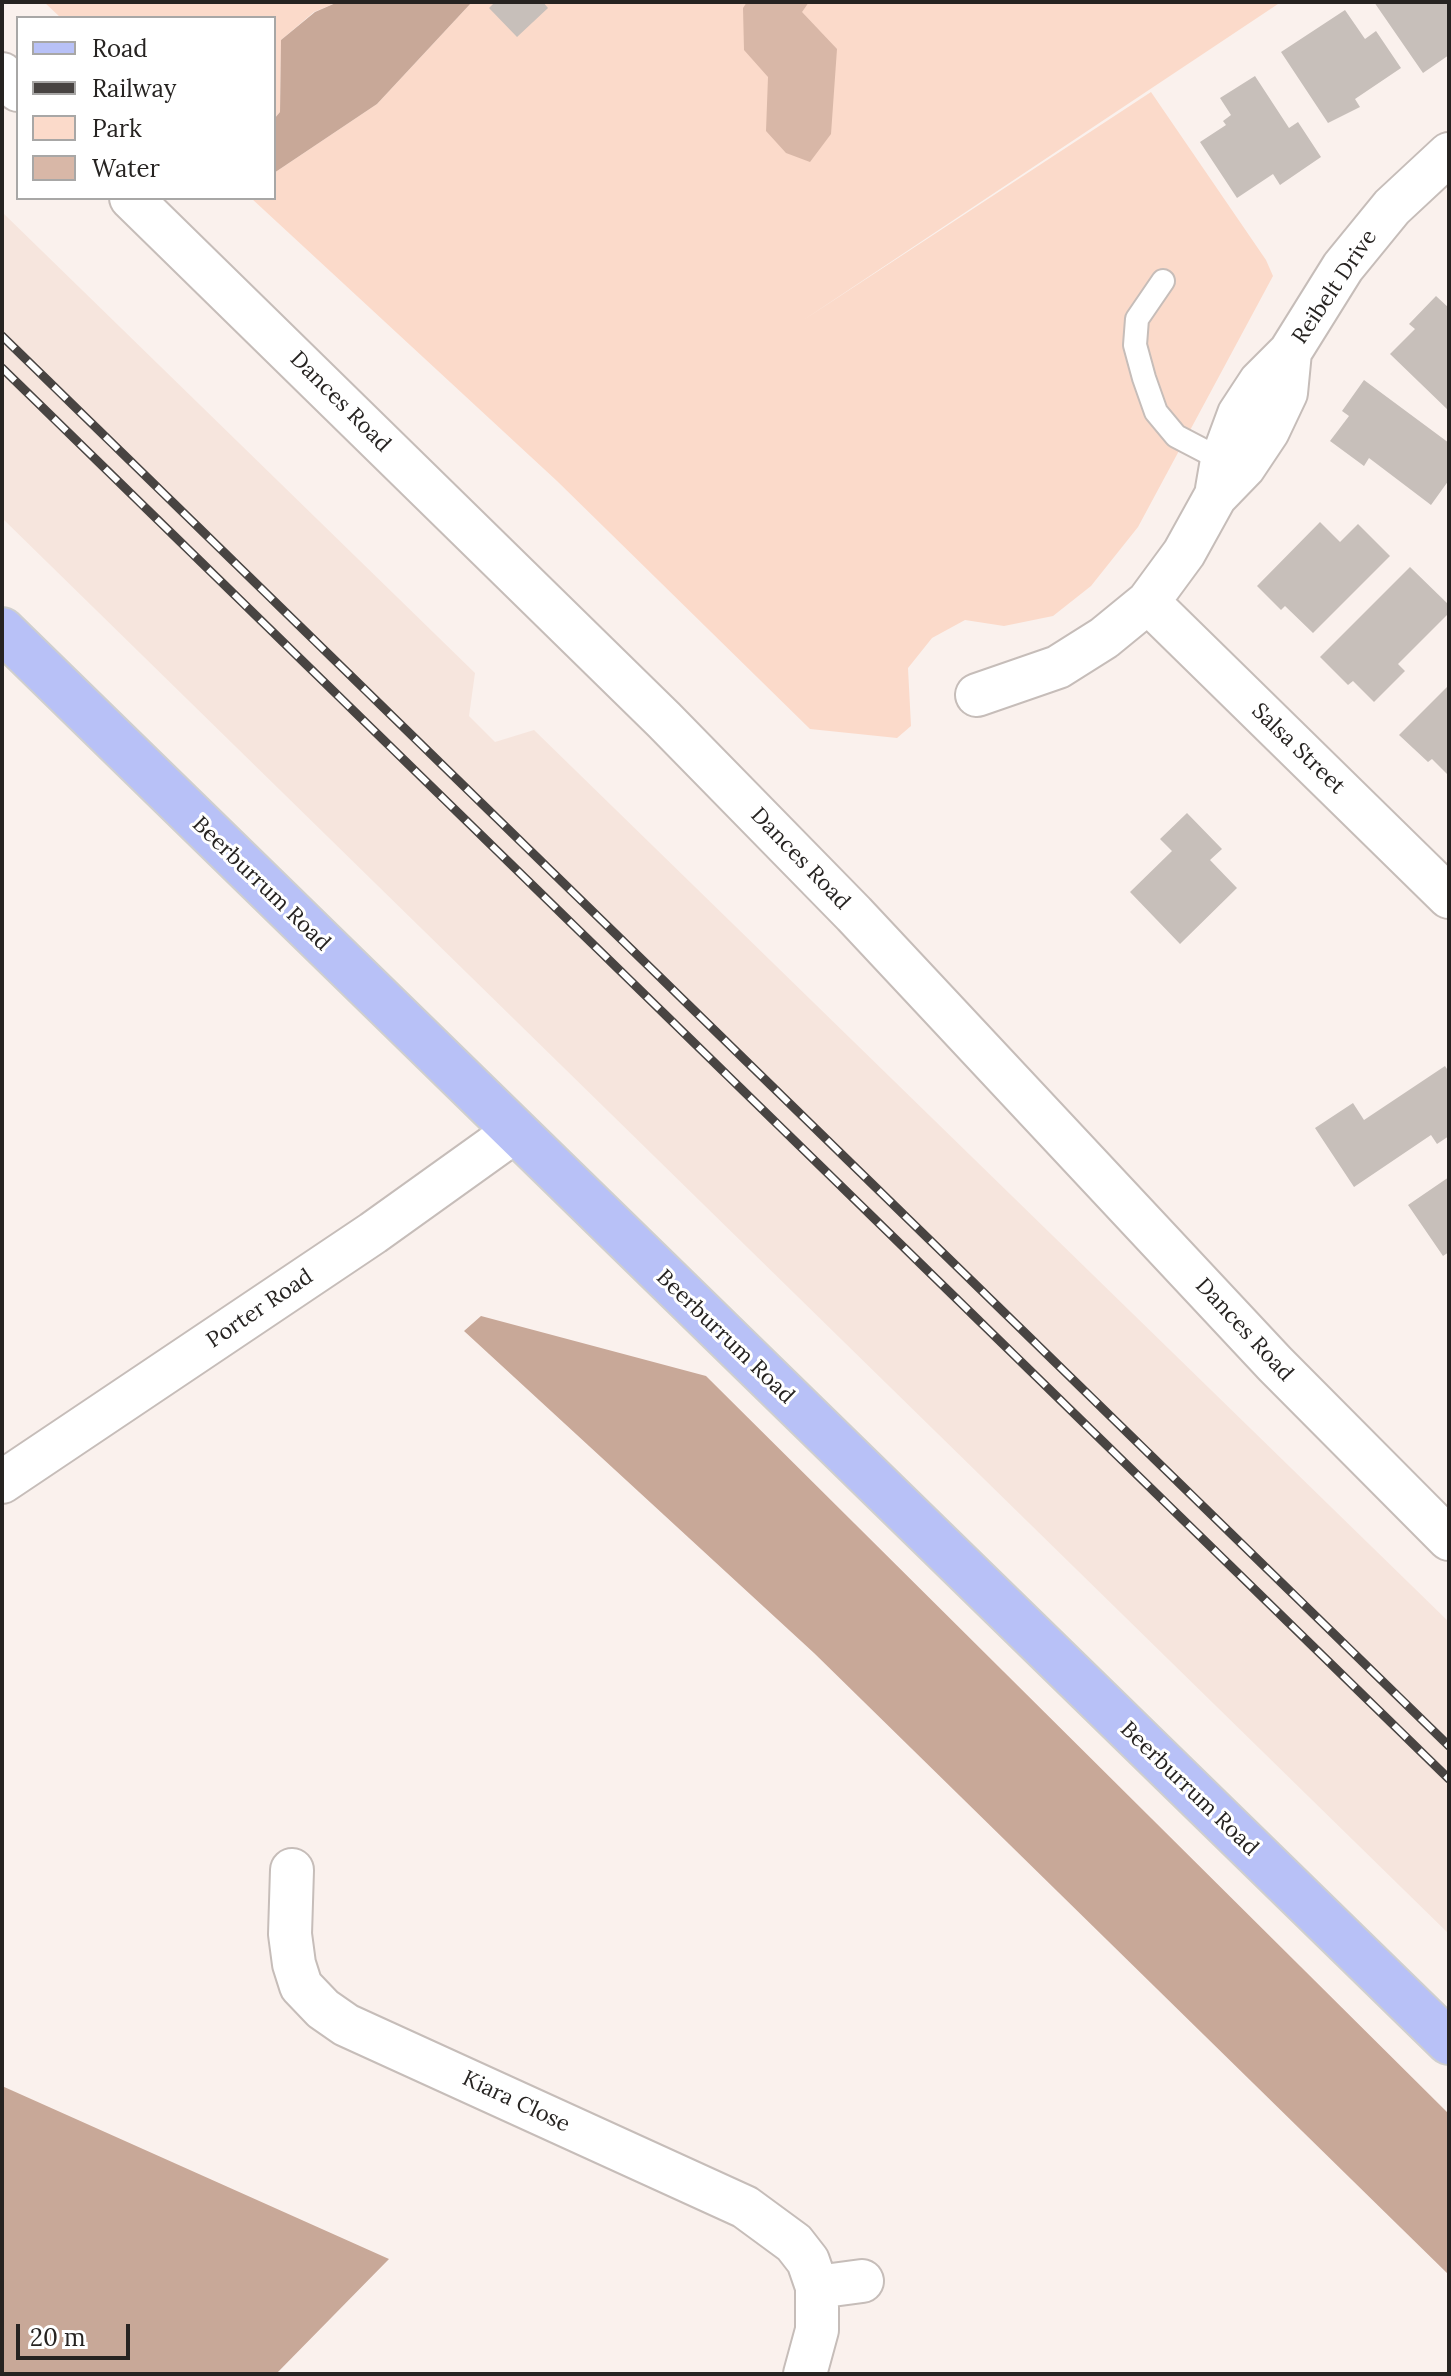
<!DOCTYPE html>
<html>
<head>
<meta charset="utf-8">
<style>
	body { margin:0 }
	#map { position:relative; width:1451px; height:2376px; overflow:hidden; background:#faf1ed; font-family:Lora,serif }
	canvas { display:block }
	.frame { position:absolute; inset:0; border:4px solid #262321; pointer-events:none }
	.legend { position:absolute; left:16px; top:16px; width:260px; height:184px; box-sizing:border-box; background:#fff; border:2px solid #a8a7a6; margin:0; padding:10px 14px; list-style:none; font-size:24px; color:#262321 }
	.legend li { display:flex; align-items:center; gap:16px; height:40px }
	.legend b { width:40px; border:2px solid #a8a7a6 }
	.scale { position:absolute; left:16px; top:2324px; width:114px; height:36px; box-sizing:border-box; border:4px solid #262321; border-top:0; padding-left:10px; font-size:24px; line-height:28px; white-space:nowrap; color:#262321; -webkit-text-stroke:6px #fff; paint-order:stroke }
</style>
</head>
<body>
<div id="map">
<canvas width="1451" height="2376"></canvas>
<div class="frame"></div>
<ul class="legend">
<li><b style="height:10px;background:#b8c1f7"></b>Road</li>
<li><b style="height:10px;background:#484442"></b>Railway</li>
<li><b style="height:22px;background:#fbdaca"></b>Park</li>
<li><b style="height:22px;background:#d8b7a7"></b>Water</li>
</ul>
<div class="scale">20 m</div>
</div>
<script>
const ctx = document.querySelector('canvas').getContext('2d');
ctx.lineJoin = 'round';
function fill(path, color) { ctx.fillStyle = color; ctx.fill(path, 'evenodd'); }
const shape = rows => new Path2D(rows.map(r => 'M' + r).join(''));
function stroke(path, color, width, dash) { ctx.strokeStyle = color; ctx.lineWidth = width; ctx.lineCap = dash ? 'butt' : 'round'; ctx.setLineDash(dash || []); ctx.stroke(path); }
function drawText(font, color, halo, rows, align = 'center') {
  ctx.font = font + ' Lora,serif'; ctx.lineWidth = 6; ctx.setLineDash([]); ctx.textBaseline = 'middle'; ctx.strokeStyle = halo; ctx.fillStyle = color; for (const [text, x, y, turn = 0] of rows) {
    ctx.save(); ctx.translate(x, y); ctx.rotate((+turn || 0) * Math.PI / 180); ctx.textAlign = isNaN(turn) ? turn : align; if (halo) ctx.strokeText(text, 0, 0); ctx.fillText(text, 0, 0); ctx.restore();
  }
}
fill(shape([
	[2,212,475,673,469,716,495,742,534,730,1449,1622,1449,1934,2,518]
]), '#f6e5dd');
fill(shape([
	[44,2,338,2,314,12,281,40,280,112,274,119,274,18,61,18],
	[472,2,1281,2,802,321,1151,92,1266,260,1273,276,1138,527,1091,586,1053,616,1004,626,965,620,932,638,908,668,911,726,897,738,810,729,557,481,251,198,274,198,274,173,377,104]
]), '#fbdaca');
fill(shape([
	[338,2,472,2,377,104,274,173,274,119,280,112,281,40,315,12],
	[481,1316,706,1376,1449,2114,1449,2275,814,1653,464,1331],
	[2,2086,389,2259,276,2374,2,2374]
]), '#c8a898');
fill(shape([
	[747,2,809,2,802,12,837,49,831,134,810,162,786,153,766,131,768,77,744,50,743,8]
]), '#d8b7a7');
fill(shape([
	[495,2,543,2,548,8,517,37,489,8],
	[1374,2,1449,2,1449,55,1423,73],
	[1345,10,1365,39,1376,31,1401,68,1355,99,1360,107,1328,123,1281,52],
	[1255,76,1289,128,1298,122,1321,157,1280,185,1273,174,1237,198,1200,142,1226,125,1223,121,1231,115,1220,98],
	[1436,296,1449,308,1449,411,1390,354,1415,329,1409,324],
	[1364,380,1449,443,1449,480,1431,505,1369,458,1364,466,1330,441,1349,416,1342,411],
	[1320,522,1340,542,1358,524,1390,556,1313,633,1285,606,1281,610,1257,586],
	[1410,567,1449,605,1449,613,1398,664,1405,671,1374,702,1353,681,1348,685,1320,657],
	[1449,685,1449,776,1432,759,1428,762,1399,735],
	[1187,813,1222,849,1210,860,1237,888,1180,944,1130,892,1172,851,1160,839],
	[1445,1066,1449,1072,1449,1136,1437,1144,1431,1135,1354,1187,1315,1128,1353,1103,1364,1120],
	[1449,1177,1449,1252,1443,1256,1408,1205]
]), '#c7bfba');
const service = shape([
	[1163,281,1137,319,1135,345,1144,378,1156,412,1176,436,1222,460]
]);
const minor = shape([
	[2,74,18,90],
	[131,198,664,720,854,914,1275,1364,1449,1539],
	[1217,489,1222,460,1239,414,1260,382,1290,352,1343,267,1392,207,1449,154],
	[1148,602,1449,897],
	[977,695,1058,667,1104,638,1148,602,1184,553,1215,497,1244,467,1268,431,1286,393,1290,352],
	[2,1482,373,1233,514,1132],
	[292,1870,290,1934,294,1964,301,1986,323,2009,346,2025,745,2207,794,2243,808,2261,817,2287,817,2330,805,2374],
	[817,2287,862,2281]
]);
const primary = shape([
	[2,630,1449,2042]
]);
stroke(service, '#c6bdb9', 26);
stroke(minor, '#c6bdb9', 46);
stroke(primary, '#cfcfce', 48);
stroke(service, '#fff', 22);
stroke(minor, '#fff', 42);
stroke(primary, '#b8c1f7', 44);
const rail = shape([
	[2,336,1449,1746],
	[2,368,1449,1779]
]);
stroke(rail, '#484442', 9);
stroke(rail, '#fff', 6, [18]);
drawText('22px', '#262321', '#fff', [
	["Reibelt Drive",1335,287,-56],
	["Dances Road",340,402,45],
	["Salsa Street",1298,749,44],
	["Dances Road",800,859,46],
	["Beerburrum Road",261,884,44],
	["Porter Road",260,1309,-34],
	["Dances Road",1244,1330,47],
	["Beerburrum Road",725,1337,44],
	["Beerburrum Road",1189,1789,44],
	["Kiara Close",516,2102,25]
]);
</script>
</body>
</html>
